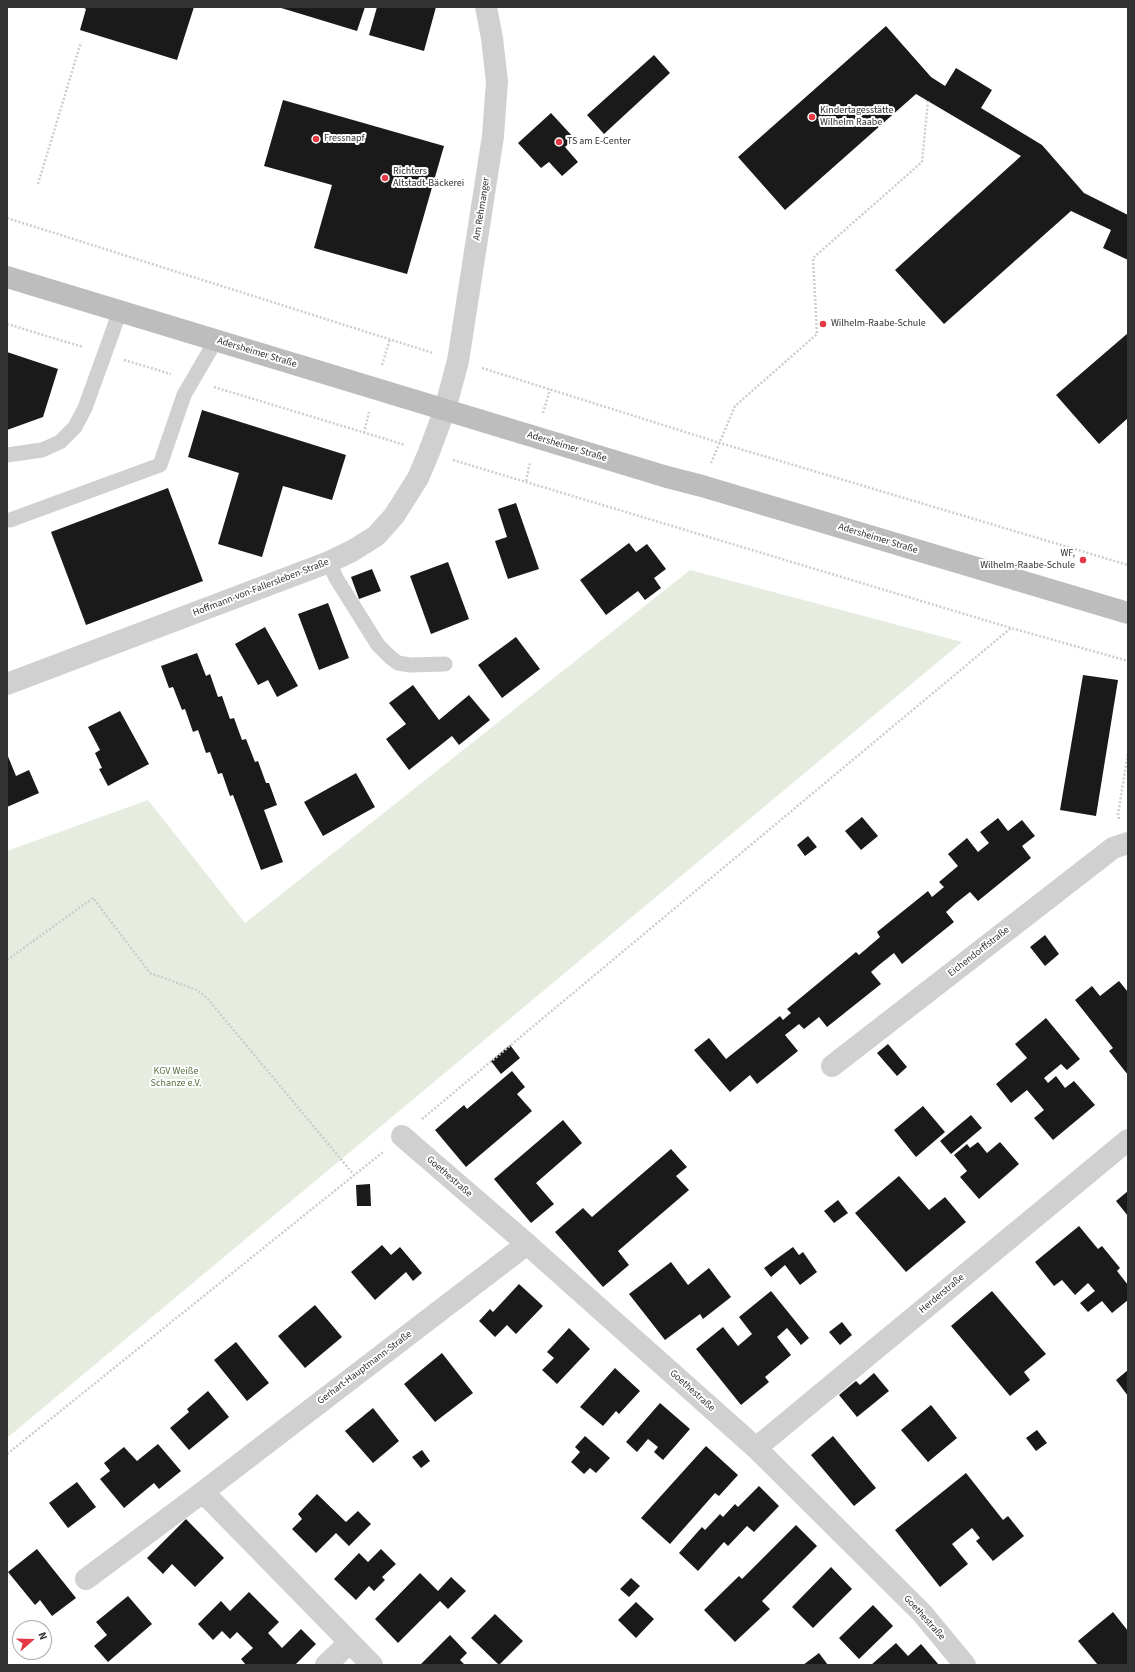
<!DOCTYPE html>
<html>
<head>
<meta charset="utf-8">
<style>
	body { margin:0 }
	#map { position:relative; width:1135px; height:1672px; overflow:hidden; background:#fff; font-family:"Source Sans 3",sans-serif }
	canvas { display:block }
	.frame { position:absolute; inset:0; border:8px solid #333; pointer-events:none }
	.north { position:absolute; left:12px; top:1620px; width:40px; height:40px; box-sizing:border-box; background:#fff; border:1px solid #adadad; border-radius:50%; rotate:70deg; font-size:11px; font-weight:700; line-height:16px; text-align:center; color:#333 }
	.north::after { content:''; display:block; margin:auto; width:14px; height:18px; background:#e63946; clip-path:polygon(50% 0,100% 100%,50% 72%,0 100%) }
</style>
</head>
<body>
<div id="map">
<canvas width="1135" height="1672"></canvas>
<div class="frame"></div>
<div class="north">N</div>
</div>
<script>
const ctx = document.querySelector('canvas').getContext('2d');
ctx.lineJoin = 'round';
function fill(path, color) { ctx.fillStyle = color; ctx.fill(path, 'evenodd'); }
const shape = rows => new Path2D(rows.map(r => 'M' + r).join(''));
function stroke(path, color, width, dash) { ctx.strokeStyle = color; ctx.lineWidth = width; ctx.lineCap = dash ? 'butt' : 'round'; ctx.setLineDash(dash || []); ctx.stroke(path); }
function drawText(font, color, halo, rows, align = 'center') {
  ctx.font = font + ' "Source Sans 3",sans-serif'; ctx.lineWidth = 4; ctx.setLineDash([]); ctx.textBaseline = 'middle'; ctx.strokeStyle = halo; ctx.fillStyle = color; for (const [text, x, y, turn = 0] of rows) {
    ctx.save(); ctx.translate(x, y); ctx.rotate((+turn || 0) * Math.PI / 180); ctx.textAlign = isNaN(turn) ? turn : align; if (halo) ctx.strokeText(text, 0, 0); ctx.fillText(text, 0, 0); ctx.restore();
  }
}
fill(shape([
	[690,570,962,642,7,1438,7,851,148,800,245,923]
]), '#e6ecdf');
fill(shape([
	[82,7,194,7,177,60,80,30,86,9],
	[278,7,365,7,357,31],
	[377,7,436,7,424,51,369,35],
	[886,26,931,77,945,86,956,68,992,90,981,108,1042,145,1084,193,1128,215,1128,260,1103,248,1111,230,1071,211,944,324,895,270,1021,156,916,94,785,210,738,157],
	[654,55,670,73,604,134,587,115],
	[283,100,444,146,407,274,314,248,332,185,264,166],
	[551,113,574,138,565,147,578,162,562,176,549,162,541,168,518,143],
	[1128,333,1128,418,1099,444,1056,395],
	[7,352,58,369,43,417,7,430],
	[202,410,346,455,332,500,283,486,262,557,218,544,239,473,188,457],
	[168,488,203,581,86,625,51,532],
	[516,503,539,569,508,579,495,541,507,537,498,509],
	[629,543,636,552,647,544,666,569,654,578,661,588,645,600,638,591,606,615,580,580],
	[448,562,469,619,431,634,410,576],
	[372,569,381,591,359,599,351,577],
	[328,603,349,658,319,670,298,614],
	[265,627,298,686,277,697,268,680,258,685,235,644],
	[516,637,540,669,502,698,478,665],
	[197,653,206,676,210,674,218,697,222,696,230,719,234,718,242,740,246,739,255,762,258,761,266,783,269,783,277,805,264,810,283,862,261,870,233,795,230,796,222,773,218,774,210,752,206,753,198,730,193,732,185,709,182,710,173,687,169,688,161,666],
	[1083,675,1118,680,1096,816,1060,810],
	[413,685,439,720,469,695,490,720,459,745,452,736,409,770,386,739,406,724,389,703],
	[120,711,149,764,108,786,99,769,102,768,95,753,100,750,88,727],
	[7,754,16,776,29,770,39,793,7,807],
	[356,773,375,807,323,836,304,802],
	[862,817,878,836,861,850,845,831],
	[998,818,1008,831,1022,820,1035,836,1022,846,1031,858,978,901,970,892,956,903,946,912,954,922,902,964,894,953,879,965,871,972,881,984,827,1027,819,1017,804,1029,799,1024,785,1035,798,1051,757,1084,750,1075,730,1092,694,1050,709,1038,726,1059,780,1016,783,1020,791,1013,787,1009,804,995,856,952,859,955,880,937,877,932,928,891,932,897,944,887,939,882,958,866,948,854,967,838,978,852,989,843,980,832],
	[808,836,817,847,805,856,797,845],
	[1045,935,1059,954,1045,966,1030,947],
	[1119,981,1128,992,1128,1075,1109,1051,1113,1048,1075,1000,1092,986,1100,996],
	[1046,1018,1080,1059,1067,1070,1061,1064,1044,1078,1048,1083,1056,1076,1065,1088,1074,1081,1095,1105,1053,1140,1034,1118,1044,1110,1027,1090,1011,1103,996,1084,1027,1058,1015,1044],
	[888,1044,907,1067,897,1076,877,1053],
	[510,1045,520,1058,501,1074,491,1061],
	[512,1071,525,1087,517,1094,532,1111,466,1167,435,1130,464,1105,467,1109],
	[923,1106,945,1132,916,1157,894,1130],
	[971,1115,982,1128,951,1154,940,1141],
	[563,1120,582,1143,536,1183,554,1204,531,1223,494,1179],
	[978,1142,987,1153,1000,1142,1019,1164,979,1199,960,1177,967,1171,954,1155,967,1144,970,1148],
	[671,1149,687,1167,676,1176,689,1190,618,1251,629,1265,603,1287,555,1232,583,1208,592,1217],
	[899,1176,929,1210,945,1197,966,1222,906,1272,855,1213],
	[370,1184,371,1206,357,1206,356,1185],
	[1128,1191,1128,1216,1116,1201],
	[838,1200,848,1213,834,1223,824,1211],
	[1079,1226,1098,1249,1102,1246,1120,1268,1117,1271,1128,1285,1128,1300,1112,1313,1102,1301,1088,1312,1080,1303,1095,1291,1088,1283,1075,1295,1062,1280,1054,1286,1035,1262],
	[382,1245,391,1255,400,1247,422,1273,413,1281,406,1272,375,1300,351,1272],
	[793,1247,799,1255,803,1252,817,1272,800,1285,785,1265,771,1277,764,1268],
	[671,1262,688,1285,709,1268,731,1297,703,1319,700,1314,665,1340,629,1294],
	[519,1284,543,1306,516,1334,507,1325,495,1337,479,1321,490,1309,493,1312],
	[771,1291,809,1338,801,1345,787,1328,777,1337,791,1355,765,1377,769,1382,741,1405,696,1349,723,1327,738,1346,752,1334,739,1317],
	[992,1291,1046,1354,1024,1372,1030,1380,1010,1396,951,1326],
	[315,1305,342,1337,305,1368,278,1336],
	[842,1322,852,1335,840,1345,829,1332],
	[569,1328,590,1349,557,1384,542,1370,554,1358,547,1352],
	[236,1342,269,1383,247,1401,214,1360],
	[442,1353,473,1393,435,1422,404,1384],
	[615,1368,640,1391,619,1414,616,1411,603,1426,580,1407],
	[1128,1370,1128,1396,1116,1380],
	[874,1373,889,1391,857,1417,839,1395,856,1381,860,1385],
	[208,1391,229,1417,189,1450,170,1428,189,1412,187,1409],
	[660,1403,690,1429,663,1460,654,1452,658,1447,648,1439,637,1452,626,1442],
	[931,1405,957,1438,928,1462,901,1430],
	[373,1408,399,1441,373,1463,345,1431],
	[1037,1430,1047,1443,1036,1451,1026,1438],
	[585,1436,610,1458,596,1473,590,1468,584,1474,571,1462,580,1452,575,1447],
	[833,1436,876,1488,854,1506,811,1455],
	[158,1444,181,1471,159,1489,154,1483,124,1508,100,1479,110,1471,104,1463,124,1447,137,1461],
	[706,1446,738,1475,719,1496,715,1493,670,1544,641,1518],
	[422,1450,430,1461,421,1468,412,1457],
	[966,1473,1003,1520,1008,1516,1024,1536,993,1561,976,1541,980,1538,972,1528,952,1544,968,1564,940,1587,895,1530],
	[77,1482,96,1507,68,1528,49,1503],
	[759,1486,779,1506,754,1532,747,1526,728,1546,724,1542,698,1571,679,1553,702,1527,705,1530,720,1514,723,1517,735,1504,738,1507],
	[317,1494,346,1522,358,1511,371,1524,349,1546,336,1533,316,1553,292,1529,302,1519,298,1514],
	[186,1519,224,1558,195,1587,172,1564,163,1574,147,1558],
	[796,1525,817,1546,762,1601,770,1609,735,1642,704,1610,739,1576,742,1579],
	[37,1549,76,1598,52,1616,40,1600,35,1605,8,1572],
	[381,1549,396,1564,382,1577,385,1580,374,1591,369,1586,356,1600,334,1579,359,1553,368,1562],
	[831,1567,852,1589,813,1628,792,1607],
	[420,1573,438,1591,451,1577,466,1591,448,1609,440,1601,398,1643,375,1619],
	[631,1578,640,1586,629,1597,620,1589],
	[249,1592,279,1622,268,1633,282,1648,301,1629,316,1644,295,1665,246,1665,241,1659,253,1648,237,1632,230,1639,222,1631,213,1640,198,1624,221,1601,230,1611],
	[128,1596,152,1624,108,1662,94,1646,107,1635,96,1622],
	[636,1602,654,1619,636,1638,618,1620],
	[873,1605,893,1626,859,1659,839,1638],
	[1113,1612,1128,1631,1128,1665,1098,1665,1078,1641],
	[495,1614,523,1641,499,1665,471,1638],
	[450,1635,467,1653,460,1660,465,1665,420,1665],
	[896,1643,908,1656,921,1644,939,1665,871,1665],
	[819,1653,828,1665,803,1665]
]), '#1a1a1a');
stroke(shape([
	[38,184,81,42],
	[7,218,433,353],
	[7,324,83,347],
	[124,360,171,374],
	[382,365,390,339],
	[482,368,720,443,1128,565],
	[214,387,405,445],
	[543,413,550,389],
	[364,433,369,412],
	[453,460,1011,628,1128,661],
	[711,463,735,406,817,334,813,258,922,162,928,101],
	[526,481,530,462],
	[1119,819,1118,814,1128,753],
	[7,960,93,898,150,973,197,990,207,998,354,1175],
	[422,1119,1011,628],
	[7,1454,383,1152]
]), '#cdcdcd', 2.5, [2, 2]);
stroke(shape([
	[7,455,42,450,60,442,75,427,85,408,120,311],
	[10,520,160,465,184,395,216,340],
	[329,562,336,578,378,645,390,657,398,663,410,665,445,664]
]), '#d0d0d0', 15);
stroke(shape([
	[7,684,329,562,352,551,376,536,394,516,418,478,429,452,445,409,458,361,493,136,497,82,492,38,486,7],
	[832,1066,1113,848,1128,843],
	[402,1136,527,1244,756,1448,922,1613,965,1665],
	[756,1448,1128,1140],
	[86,1579,203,1492],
	[326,1665,349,1643],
	[372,1665,203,1492,527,1244]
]), '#d0d0d0', 22);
stroke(shape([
	[7,277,667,477,702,486,1128,613]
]), '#bdbdbd', 22);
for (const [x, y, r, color] of [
	[812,117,4,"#e63946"],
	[316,139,4,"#e63946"],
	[559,142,4,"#e63946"],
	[385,178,4,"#e63946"],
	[823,324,4,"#e63946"],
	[1083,560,4,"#e63946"]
]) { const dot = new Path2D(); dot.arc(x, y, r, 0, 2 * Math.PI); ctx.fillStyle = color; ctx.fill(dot); stroke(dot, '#fff', 1.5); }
drawText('10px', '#333', '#fff', [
	["Kindertagesstätte",820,111],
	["Wilhelm Raabe",820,123],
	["Fressnapf",324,139],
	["TS am E-Center",567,142],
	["Richters",393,172],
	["Altstadt-Bäckerei",393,184],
	["Wilhelm-Raabe-Schule",831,324],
	["WF,",1075,554,"right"],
	["Wilhelm-Raabe-Schule",1075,566,"right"]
], 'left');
drawText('10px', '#333', '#fff', [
	["Am Rehmanger",482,209,-81],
	["Adersheimer Straße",257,353,17],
	["Adersheimer Straße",567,447,17],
	["Adersheimer Straße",878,539,17],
	["Hoffmann-von-Fallersleben-Straße",261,588,-21],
	["Eichendorffstraße",979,952,-38],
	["Goethestraße",449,1177,41],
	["Herderstraße",942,1294,-40],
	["Gerhart-Hauptmann-Straße",365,1368,-37],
	["Goethestraße",692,1391,42],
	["Goethestraße",924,1618,48]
]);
drawText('10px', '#56703f', '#fff', [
	["KGV Weiße",176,1072],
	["Schanze e.V.",176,1084]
]);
</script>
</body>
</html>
